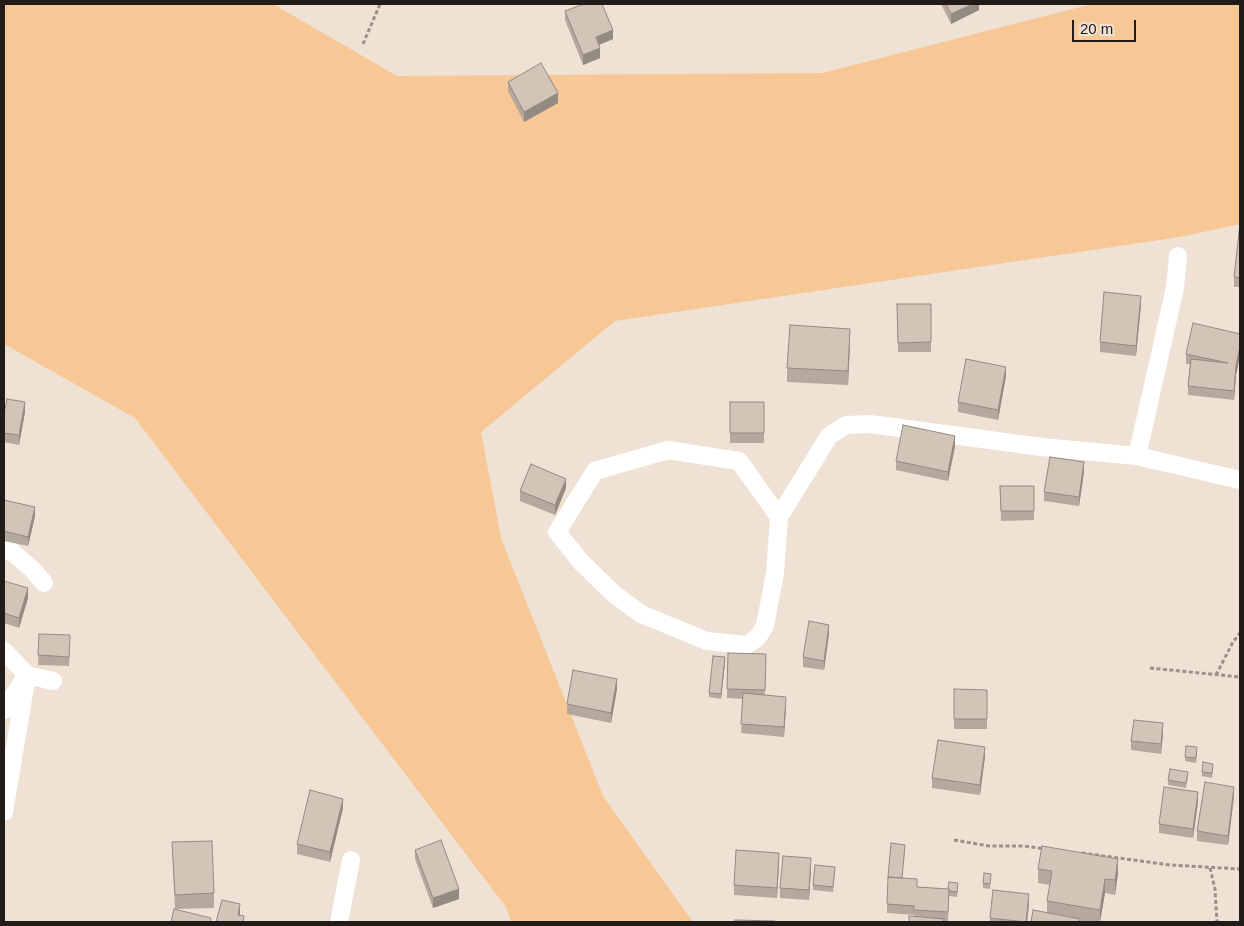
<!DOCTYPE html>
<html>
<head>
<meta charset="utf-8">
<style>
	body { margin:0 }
	#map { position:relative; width:1244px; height:926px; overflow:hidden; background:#efe1d3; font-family:Arial,sans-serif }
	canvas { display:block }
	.frame { position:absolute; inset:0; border:5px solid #211c17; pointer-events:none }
	.scale { position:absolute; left:1072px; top:20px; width:64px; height:22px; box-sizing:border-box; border:2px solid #211c17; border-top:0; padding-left:6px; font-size:15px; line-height:18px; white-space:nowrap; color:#211c17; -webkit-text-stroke:4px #efe1d3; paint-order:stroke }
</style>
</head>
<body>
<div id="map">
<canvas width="1244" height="926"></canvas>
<div class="frame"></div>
<div class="scale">20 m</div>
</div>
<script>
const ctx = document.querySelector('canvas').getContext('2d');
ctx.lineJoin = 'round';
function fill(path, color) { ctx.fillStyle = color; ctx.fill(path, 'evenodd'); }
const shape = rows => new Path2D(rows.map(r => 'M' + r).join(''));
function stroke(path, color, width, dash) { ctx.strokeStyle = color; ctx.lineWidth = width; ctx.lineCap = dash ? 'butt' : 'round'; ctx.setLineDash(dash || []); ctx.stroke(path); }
fill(shape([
	[4,4,273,4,397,76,822,73,1092,4,1240,4,1240,224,1180,237,615,321,481,432,501,538,603,796,693,922,511,922,506,907,135,418,4,344]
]), '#f7c895');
stroke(shape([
	[363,44,380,4],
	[1150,668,1240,677],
	[1216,675,1233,642,1240,633],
	[954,840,989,846,1024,846,1046,849],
	[1082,853,1170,865,1240,869],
	[1210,868,1215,889,1217,922]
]), '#9b9187', 3, [4, 2.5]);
stroke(shape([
	[1178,256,1175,288,1137,456,1240,480],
	[668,450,739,461,779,517,775,573,765,626,758,637,747,645,707,641,641,614,614,594,581,562,557,532,595,471,668,450],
	[779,517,829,436,846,425,870,424,1042,447,1137,456],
	[4,550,11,551,33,570,44,583],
	[4,651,27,675,4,812],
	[4,710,27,675,53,681],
	[339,922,351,860]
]), '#fff', 18);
fill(shape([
	[941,4,979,4,979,10,951,24],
	[565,11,613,39,599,45,600,58,583,65,565,20],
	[508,82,558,103,524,122,508,91],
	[1240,224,1240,287,1234,287,1234,277],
	[897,304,931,304,931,352,898,352],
	[1141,305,1136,356,1100,352,1100,342],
	[1240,334,1240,356,1236,375,1234,400,1188,395,1188,386,1190,364,1186,364,1186,354],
	[850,343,848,385,787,382,787,368],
	[1006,376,998,420,958,412,958,402],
	[730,402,764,402,764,443,730,443],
	[25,412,19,445,4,442,4,413],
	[955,446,948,481,896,470,896,461],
	[1084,472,1079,506,1044,501,1044,492],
	[1000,486,1034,486,1034,520,1001,521],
	[566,488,555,515,520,501,520,491],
	[4,500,35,516,28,546,4,541],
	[4,581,28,598,19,628,4,623],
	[39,634,70,645,69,666,38,665],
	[829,634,824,670,803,667,803,657],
	[728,653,766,654,765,695,786,706,784,737,741,733,743,699,727,698],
	[725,662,721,699,709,697,709,693],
	[617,689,611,723,567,714,567,704],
	[954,689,987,690,987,729,954,729],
	[1163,733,1161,754,1131,750,1131,741],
	[1197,752,1196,763,1185,761,1185,757],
	[985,756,980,795,932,788,932,778],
	[1213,769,1212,778,1202,776,1202,772],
	[1188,777,1186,788,1168,785,1168,780],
	[1234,796,1228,845,1197,841,1197,831],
	[1198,802,1193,838,1159,833,1159,824],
	[343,808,330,862,297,854,297,844],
	[172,842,214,893,214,908,175,909],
	[905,849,902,878,917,887,948,889,958,888,957,897,949,896,948,922,914,916,914,915,887,913,887,904],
	[415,850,459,899,433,908,415,859],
	[779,863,777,898,734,895,734,885],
	[811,868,809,900,780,898,780,888],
	[1038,869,1118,873,1115,895,1105,893,1100,922,1087,922,1080,921,1080,922,1047,913,1047,901,1050,885,1038,883],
	[835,872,833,892,813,890,813,885],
	[991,879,990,889,983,888,983,883],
	[1029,904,1027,922,990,922,990,918]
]), '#b5a99e');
fill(shape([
	[973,4,979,4,979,10,951,24,951,14],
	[613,30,613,39,596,46,596,37],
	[600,48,600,58,583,65,583,55],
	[558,93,558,103,524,122,524,112],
	[1141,296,1141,305,1136,356,1136,346],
	[850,329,850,343,848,385,848,371],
	[1240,346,1240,356,1236,375,1234,400,1234,391,1236,365],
	[1006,367,1006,376,998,420,998,410],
	[25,402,25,412,19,445,19,435],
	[955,436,955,446,948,481,948,472],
	[1084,462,1084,472,1079,506,1079,497],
	[566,479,566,488,555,515,555,505],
	[35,507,35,516,28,546,28,537],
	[28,588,28,598,19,628,19,618],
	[829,625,829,634,824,670,824,661],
	[725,657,725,662,721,699,721,694],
	[617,679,617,689,611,723,611,713],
	[786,697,786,706,784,737,784,727],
	[1163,723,1163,733,1161,754,1161,744],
	[985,747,985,756,980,795,980,785],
	[1234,787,1234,796,1228,845,1228,836],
	[1198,792,1198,802,1193,838,1193,829],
	[343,799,343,808,330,862,330,852],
	[779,853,779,863,777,898,777,888],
	[811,858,811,868,809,900,809,890],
	[1118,859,1118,873,1115,895,1115,880],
	[1105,879,1105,893,1100,922,1100,910],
	[459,889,459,899,433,908,433,898],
	[1029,894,1029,904,1027,922,1026,922],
	[240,904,240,913,239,922,238,915]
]), '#938a81');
const building = shape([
	[584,4,602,4,613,30,596,37,600,48,583,55,565,11,584,4],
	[946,4,973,4,951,14,946,4],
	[541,63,558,93,524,112,508,82,541,63],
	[1240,224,1240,278,1234,277,1240,224],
	[1104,292,1141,296,1136,346,1100,342,1104,292],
	[897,304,931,304,931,342,898,343,897,304],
	[1193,323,1240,334,1240,346,1236,365,1234,391,1188,386,1191,359,1228,363,1186,354,1193,323],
	[790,325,850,329,848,371,787,368,790,325],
	[966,359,1006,367,998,410,958,402,966,359],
	[7,399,25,402,19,435,4,433,4,413,7,399],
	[730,402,764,402,764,433,730,433,730,402],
	[903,425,955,436,948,472,896,461,903,425],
	[1050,457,1084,462,1079,497,1044,492,1050,457],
	[531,464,566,479,555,505,520,491,531,464],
	[1000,486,1034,486,1034,511,1001,511,1000,486],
	[4,500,35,507,28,537,4,531,4,500],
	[4,581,28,588,19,618,4,613,4,581],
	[809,621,829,625,824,661,803,657,809,621],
	[39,634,70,635,69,657,38,655,39,634],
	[728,653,766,654,765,690,727,689,728,653],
	[713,656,725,657,721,694,709,693,713,656],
	[573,670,617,679,611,713,567,704,573,670],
	[954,689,987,690,987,719,954,719,954,689],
	[743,693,786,697,784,727,741,724,743,693],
	[1134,720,1163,723,1161,744,1131,741,1134,720],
	[938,740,985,747,980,785,932,778,938,740],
	[1186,746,1197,747,1196,758,1185,757,1186,746],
	[1203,762,1213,764,1212,773,1202,772,1203,762],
	[1170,769,1188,772,1186,783,1168,780,1170,769],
	[1205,782,1234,787,1228,836,1197,831,1205,782],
	[1164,787,1198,792,1193,829,1159,824,1164,787],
	[310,790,343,799,330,852,297,844,310,790],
	[441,840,459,889,433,898,415,850,441,840],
	[212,841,214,893,175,895,172,842,212,841],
	[891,843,905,845,902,878,888,877,891,843],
	[1042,846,1118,859,1115,880,1105,879,1100,910,1047,901,1052,871,1038,869,1042,846],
	[736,850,779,853,777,888,734,885,736,850],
	[783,856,811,858,809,890,780,888,783,856],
	[815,865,835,867,833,887,813,885,815,865],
	[984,873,991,874,990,884,983,883,984,873],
	[888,877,917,879,917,887,949,889,948,912,914,910,914,906,887,904,888,877],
	[949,882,958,883,957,892,949,891,949,889,948,889,949,882],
	[993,890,1029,894,1026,922,990,918,993,890],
	[222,900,240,904,238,915,244,916,243,922,216,922,222,900],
	[174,909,211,918,210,922,171,922,174,909],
	[1033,910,1080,919,1079,922,1031,922,1033,910],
	[909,916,944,919,943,922,909,922,909,916],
	[735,920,775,921,775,922,734,922,735,920]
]);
fill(building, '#d2c5b8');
stroke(building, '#938a81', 1);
</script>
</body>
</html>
